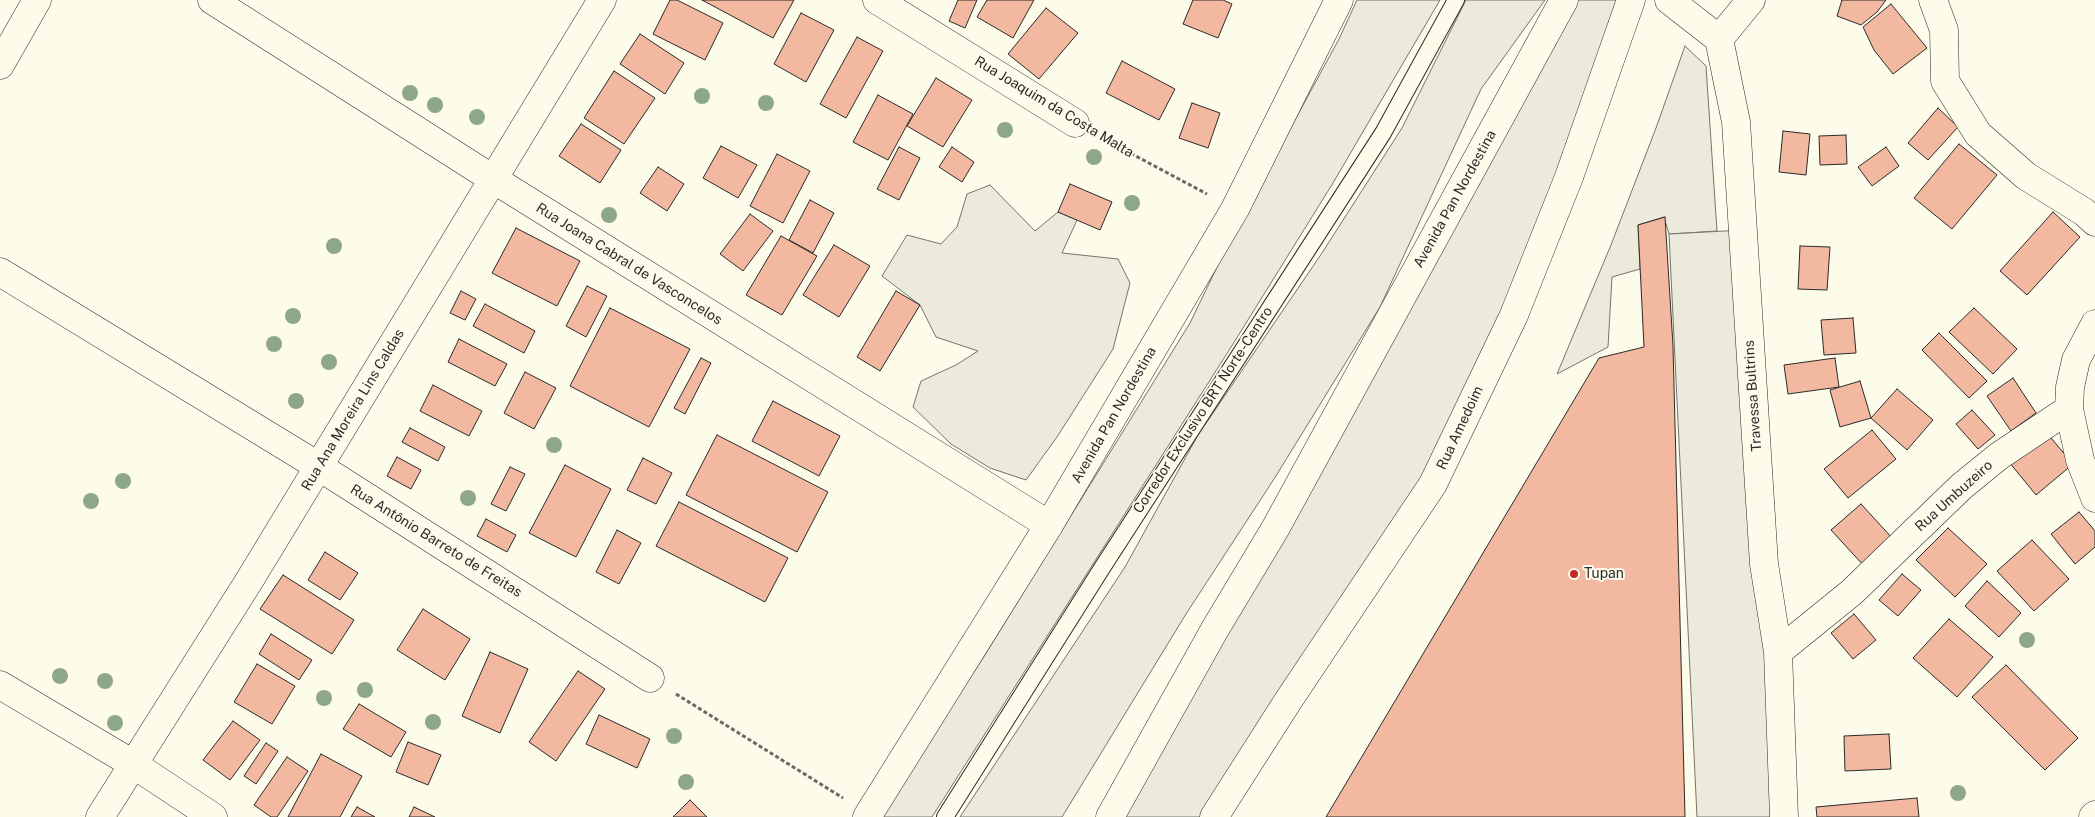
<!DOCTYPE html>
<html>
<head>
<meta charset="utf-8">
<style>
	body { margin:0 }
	canvas { display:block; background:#fdfbea }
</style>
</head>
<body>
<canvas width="2095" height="817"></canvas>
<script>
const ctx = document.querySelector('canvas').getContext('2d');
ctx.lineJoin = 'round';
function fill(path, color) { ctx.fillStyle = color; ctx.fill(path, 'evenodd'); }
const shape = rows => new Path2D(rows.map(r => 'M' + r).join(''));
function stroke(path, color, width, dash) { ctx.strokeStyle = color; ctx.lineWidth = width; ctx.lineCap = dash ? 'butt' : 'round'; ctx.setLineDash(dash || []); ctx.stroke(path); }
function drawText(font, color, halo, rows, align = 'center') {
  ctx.font = font + ' "Public Sans",sans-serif'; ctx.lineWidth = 4; ctx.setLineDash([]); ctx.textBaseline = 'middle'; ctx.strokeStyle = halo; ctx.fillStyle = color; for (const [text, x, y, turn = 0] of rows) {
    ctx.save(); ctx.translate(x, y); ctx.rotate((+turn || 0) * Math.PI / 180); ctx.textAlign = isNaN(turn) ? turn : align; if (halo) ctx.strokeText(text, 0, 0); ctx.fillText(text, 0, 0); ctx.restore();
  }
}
const green = shape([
	[1357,0,1440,0,1333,183,1233,344,932,817,880,817,983,658,1190,323,1234,232,1339,39,1357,0],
	[1466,0,1545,0,1481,89,1380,307,1274,479,1186,614,1062,817,960,817,1125,567,1198,435,1322,253,1402,128,1466,0],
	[1569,0,1625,0,1589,104,1433,475,1205,817,1114,817,1569,0],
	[1685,46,1706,66,1717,231,1669,234,1664,217,1638,225,1640,269,1612,277,1608,347,1557,374,1611,245,1656,128,1685,46],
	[990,185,1035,231,1058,212,1077,220,1062,253,1118,259,1130,283,1113,349,1057,437,1026,480,990,468,951,444,913,407,921,381,956,365,978,351,936,337,920,305,882,276,907,235,941,244,957,227,967,194,990,185]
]);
fill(green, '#ecebdb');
stroke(green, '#74746e', 1);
const parking = shape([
	[1744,230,1785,817,1697,817,1669,234,1744,230]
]);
fill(parking, '#eceadb');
stroke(parking, '#74746e', 1);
const building = shape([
	[670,0,677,0,723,23,705,60,653,34,670,0],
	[702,0,794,0,773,38,702,0],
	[958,0,977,0,965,28,949,21,958,0],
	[987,0,1034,0,1013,38,977,17,987,0],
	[1193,0,1223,0,1232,4,1218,38,1183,24,1193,0],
	[1842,0,1886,0,1877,12,1861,25,1837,16,1842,0],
	[1891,4,1927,48,1893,74,1874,50,1863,27,1891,4],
	[1046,8,1078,33,1039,79,1008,54,1046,8],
	[801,13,834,30,806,82,774,64,801,13],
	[640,34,684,63,665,94,620,64,640,34],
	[857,37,883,51,846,118,820,104,857,37],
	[1122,61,1175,89,1159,120,1106,93,1122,61],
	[614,71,655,98,624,144,584,118,614,71],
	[936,78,972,100,943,147,907,126,936,78],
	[878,95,913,114,888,160,853,142,878,95],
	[1192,103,1220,113,1208,148,1179,138,1192,103],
	[1938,108,1958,127,1928,160,1908,143,1938,108],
	[581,124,621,150,600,183,559,156,581,124],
	[1783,131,1810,134,1806,175,1779,172,1783,131],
	[1846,135,1847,164,1820,165,1819,136,1846,135],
	[1959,144,1997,175,1952,229,1914,198,1959,144],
	[721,146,757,165,738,198,703,178,721,146],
	[899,147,920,158,899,200,877,189,899,147],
	[952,147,974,162,962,182,939,167,952,147],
	[1886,147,1899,166,1872,186,1858,167,1886,147],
	[777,154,810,171,783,223,750,206,777,154],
	[658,167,684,184,667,211,640,193,658,167],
	[1070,184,1112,202,1100,230,1058,212,1070,184],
	[810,200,834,213,813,253,789,240,810,200],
	[2053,212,2080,237,2027,295,2000,271,2053,212],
	[750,214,773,231,743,271,720,254,750,214],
	[1665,217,1673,346,1685,817,1326,817,1599,358,1644,347,1638,225,1665,217],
	[516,228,580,261,557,306,492,273,516,228],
	[781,236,817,256,782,315,746,295,781,236],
	[834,245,870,266,839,317,803,295,834,245],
	[1800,246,1830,247,1827,290,1798,289,1800,246],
	[587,286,607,296,586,337,566,326,587,286],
	[461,291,476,299,465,320,450,313,461,291],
	[896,291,920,305,880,371,857,357,896,291],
	[485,304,535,331,524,353,473,326,485,304],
	[610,308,690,349,649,427,570,386,610,308],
	[1974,308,2017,349,1993,374,1949,332,1974,308],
	[1853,318,1856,353,1824,355,1821,320,1853,318],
	[1939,333,1987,381,1969,398,1922,350,1939,333],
	[459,339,507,364,495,386,448,362,459,339],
	[701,358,711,363,685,414,674,408,701,358],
	[1835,358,1839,387,1788,394,1784,365,1835,358],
	[525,372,556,388,534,429,504,413,525,372],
	[2013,378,2036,413,2011,431,1987,396,2013,378],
	[1860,381,1871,418,1840,427,1830,390,1860,381],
	[433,385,482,411,469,436,420,411,433,385],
	[1897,389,1933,420,1907,450,1871,418,1897,389],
	[773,401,840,436,819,476,752,441,773,401],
	[1972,410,1995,435,1978,449,1956,424,1972,410],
	[410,428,445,447,438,461,402,442,410,428],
	[1872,430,1896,459,1848,498,1824,469,1872,430],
	[2046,432,2073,464,2036,495,2009,462,2046,432],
	[717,435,828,492,797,552,686,495,717,435],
	[397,457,421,470,411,489,387,476,397,457],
	[643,458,672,473,656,504,627,490,643,458],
	[565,465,611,489,576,557,529,533,565,465],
	[510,467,525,474,506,511,491,504,510,467],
	[679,502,788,558,765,602,656,546,679,502],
	[1861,504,1894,540,1865,567,1831,530,1861,504],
	[2079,512,2095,531,2095,547,2075,564,2051,534,2079,512],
	[486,519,516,535,507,552,477,536,486,519],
	[1948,528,1987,564,1955,597,1916,560,1948,528],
	[617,530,641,543,619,584,596,572,617,530],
	[2032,540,2069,579,2034,611,1997,571,2032,540],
	[325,552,358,573,340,600,308,580,325,552],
	[1902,574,1921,590,1898,616,1879,600,1902,574],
	[283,575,354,620,332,654,260,609,283,575],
	[1987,581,2021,613,1999,637,1965,606,1987,581],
	[423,609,470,639,445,680,397,650,423,609],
	[1854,614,1876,640,1853,659,1831,633,1854,614],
	[1949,619,1993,657,1957,697,1913,658,1949,619],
	[271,634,312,660,299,680,259,654,271,634],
	[490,652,528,669,500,733,462,716,490,652],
	[257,664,295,686,272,724,234,702,257,664],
	[2006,665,2078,738,2045,770,1972,697,2006,665],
	[578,671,605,689,556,761,529,742,578,671],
	[359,704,406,732,391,757,343,729,359,704],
	[599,715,650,739,637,768,586,744,599,715],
	[233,721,260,740,230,780,203,760,233,721],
	[1889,734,1891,769,1845,771,1844,736,1889,734],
	[408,742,441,755,428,785,396,772,408,742],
	[266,743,278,751,256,784,244,776,266,743],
	[321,754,362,776,340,817,288,817,321,754],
	[287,757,308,771,277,817,271,817,254,805,287,757],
	[1917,798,1919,817,1817,817,1816,807,1917,798],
	[690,800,707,817,673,817,690,800],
	[357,807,375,817,351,817,357,807],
	[414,807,435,817,409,817,414,807]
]);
fill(building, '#f2b8a0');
stroke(building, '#2b2b2b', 1);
const lane = shape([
	[945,817,1102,568,1383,133,1456,0]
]);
const street = shape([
	[212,0,493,179,1049,525],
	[877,0,1075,123],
	[1669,0,1719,39,1736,122,1764,564,1778,652,1784,817],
	[1933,0,1944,30,1945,81,1978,134,2026,176,2084,212,2095,222],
	[1719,39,1751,0],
	[0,65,37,0],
	[0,272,318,466,650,678],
	[2069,409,2080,460,2095,498],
	[1778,652,1852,592,1962,486,1999,456,2069,409,2070,387,2076,360,2095,324],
	[0,685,133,764,213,817],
	[100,817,249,581,602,0],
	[2093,817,2095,815]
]);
const secondary = shape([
	[1214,817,1288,701,1433,484,1514,315,1569,177,1631,0]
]);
const highway = shape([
	[867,817,1049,525,1235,209,1339,0],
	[1110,817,1215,629,1275,529,1564,0]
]);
stroke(lane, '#2b2b2b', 18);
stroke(street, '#2b2b2b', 29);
stroke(secondary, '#2b2b2b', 29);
stroke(highway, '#2b2b2b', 29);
stroke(shape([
	[1102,138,1207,194],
	[676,694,843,798]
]), '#6a6964', 3, [4, 2.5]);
stroke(lane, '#fdfbea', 16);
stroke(street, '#fdfbea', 28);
stroke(secondary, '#fdfbea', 28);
stroke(highway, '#fdfbea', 28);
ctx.fillStyle = '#8ea78a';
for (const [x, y] of [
	[410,93],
	[702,96],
	[766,103],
	[435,105],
	[477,117],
	[1005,130],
	[1094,157],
	[1132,203],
	[609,215],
	[334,246],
	[293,316],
	[274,344],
	[329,362],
	[296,401],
	[554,445],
	[123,481],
	[468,498],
	[91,501],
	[2027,640],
	[60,676],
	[105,681],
	[365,690],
	[324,698],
	[433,722],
	[115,723],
	[674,736],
	[686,782],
	[1958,793]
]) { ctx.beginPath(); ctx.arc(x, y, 8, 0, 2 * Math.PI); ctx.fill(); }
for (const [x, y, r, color] of [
	[1574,574,5,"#c62828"]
]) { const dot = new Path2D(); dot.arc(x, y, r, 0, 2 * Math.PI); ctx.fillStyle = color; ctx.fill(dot); stroke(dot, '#fdfbea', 2); }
drawText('14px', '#2b2b2b', '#fdfbea', [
	["Rua Joaquim da Costa Malta",1054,107,31],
	["Avenida Pan Nordestina",1455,199,-61],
	["Rua Joana Cabral de Vasconcelos",629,264,32],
	["Travessa Bultrins",1753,396,-94],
	["Rua Ana Moreira Lins Caldas",353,410,-59],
	["Corredor Exclusivo BRT Norte-Centro",1203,410,-57],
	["Avenida Pan Nordestina",1114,415,-60],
	["Rua Amedoim",1460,428,-65],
	["Rua Umbuzeiro",1954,496,-42],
	["Rua Antônio Barreto de Freitas",436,541,32]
]);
drawText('14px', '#2b2b2b', '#fdfbea', [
	["Tupan",1584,574]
], 'left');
</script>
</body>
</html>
